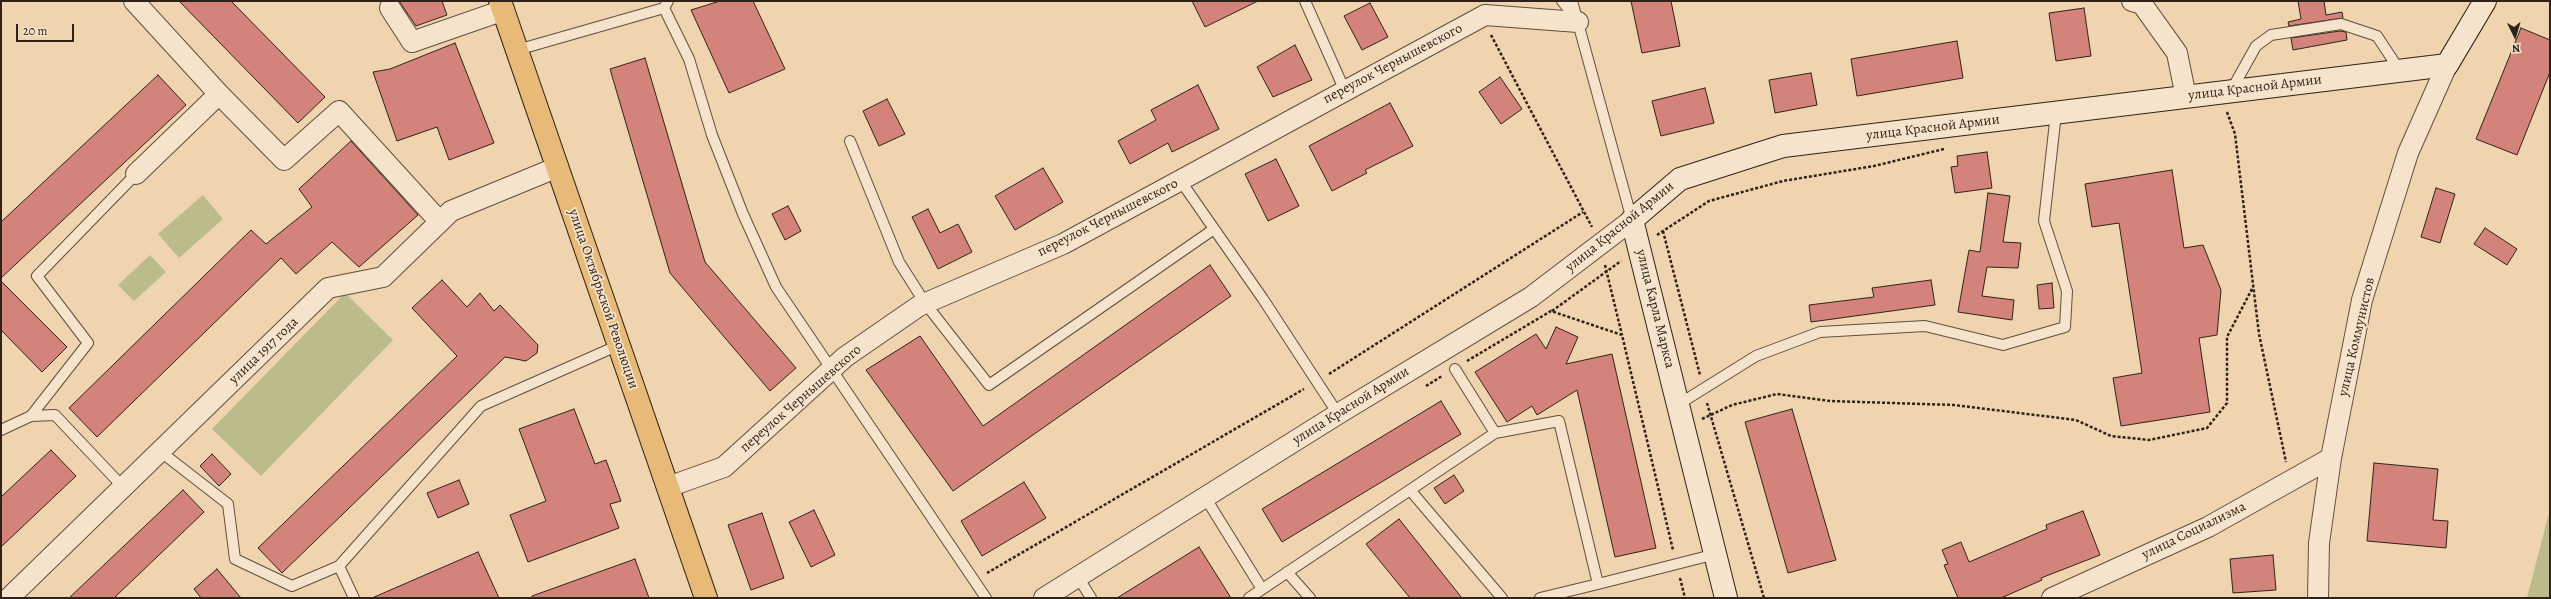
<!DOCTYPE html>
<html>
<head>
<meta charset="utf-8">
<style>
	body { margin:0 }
	#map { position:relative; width:2551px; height:599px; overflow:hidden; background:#efd4af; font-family:Alegreya,serif }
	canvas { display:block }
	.frame { position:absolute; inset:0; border:2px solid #302218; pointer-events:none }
	.north { position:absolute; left:2495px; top:16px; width:40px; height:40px; -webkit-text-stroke:3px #f5e3cb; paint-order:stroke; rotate:175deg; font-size:11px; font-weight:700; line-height:16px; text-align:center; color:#302218 }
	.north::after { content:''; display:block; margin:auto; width:14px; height:18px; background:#302218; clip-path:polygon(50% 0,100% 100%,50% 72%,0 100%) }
	.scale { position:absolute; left:16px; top:24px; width:58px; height:18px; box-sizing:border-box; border:2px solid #302218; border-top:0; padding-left:5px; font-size:12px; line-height:14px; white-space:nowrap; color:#302218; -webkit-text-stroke:3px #f5e3cb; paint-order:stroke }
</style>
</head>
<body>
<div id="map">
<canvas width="2551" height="599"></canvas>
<div class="frame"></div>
<div class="north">N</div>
<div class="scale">20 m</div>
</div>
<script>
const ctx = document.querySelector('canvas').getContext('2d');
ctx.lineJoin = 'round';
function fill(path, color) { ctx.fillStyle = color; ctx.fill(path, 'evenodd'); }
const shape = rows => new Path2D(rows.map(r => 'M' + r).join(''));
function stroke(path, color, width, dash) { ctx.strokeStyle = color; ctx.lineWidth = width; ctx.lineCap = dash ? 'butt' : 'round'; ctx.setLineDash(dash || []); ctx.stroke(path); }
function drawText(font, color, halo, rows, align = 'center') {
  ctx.font = font + ' Alegreya,serif'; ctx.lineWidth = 3.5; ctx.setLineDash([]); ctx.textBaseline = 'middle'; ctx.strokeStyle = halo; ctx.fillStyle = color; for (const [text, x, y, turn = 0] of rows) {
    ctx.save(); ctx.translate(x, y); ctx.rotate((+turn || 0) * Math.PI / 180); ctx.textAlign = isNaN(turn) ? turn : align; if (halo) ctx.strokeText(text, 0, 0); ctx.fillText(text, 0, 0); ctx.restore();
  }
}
fill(shape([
	[203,195,223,219,179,258,158,234],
	[150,255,166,272,134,301,118,285],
	[345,293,393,340,261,476,212,429],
	[2550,509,2550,598,2527,598]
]), '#bbbc8a');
const building = shape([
	[179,1,231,1,325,97,298,123,179,1],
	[399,1,442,1,447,15,416,26,399,1],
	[720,1,753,1,785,69,729,93,691,10,720,1],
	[1192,1,1258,1,1205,27,1192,1],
	[1631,1,1671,1,1680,46,1642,53,1631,1],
	[2298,1,2324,1,2326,15,2342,12,2343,18,2289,26,2288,22,2301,19,2298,1],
	[1370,3,1388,37,1362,50,1344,16,1370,3],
	[2084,8,2091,56,2056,61,2049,13,2084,8],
	[2521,28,2550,40,2550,72,2517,155,2476,139,2521,28],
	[2340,31,2346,32,2347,40,2293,50,2291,38,2340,31],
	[1957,41,1963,78,1857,96,1851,59,1957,41],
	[455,43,494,143,449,160,437,127,397,141,373,72,390,69,455,43],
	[1295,45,1312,80,1273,97,1257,67,1295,45],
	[645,58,705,262,796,368,770,391,670,273,610,69,645,58],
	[1811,73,1817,105,1775,113,1769,80,1811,73],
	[158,75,186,105,1,278,1,222,158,75],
	[1500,77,1522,109,1501,124,1479,92,1500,77],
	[1198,85,1219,129,1172,152,1168,143,1130,164,1118,141,1156,120,1151,110,1198,85],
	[1705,88,1714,123,1661,136,1652,101,1705,88],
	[887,99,905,134,879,146,863,111,887,99],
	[1390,103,1413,146,1365,170,1367,173,1332,191,1309,146,1390,103],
	[351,141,418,215,359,267,332,242,296,274,281,258,97,437,69,408,251,230,266,244,312,207,299,189,351,141],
	[1987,152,1992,188,1955,193,1951,167,1958,166,1957,156,1987,152],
	[1276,159,1299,206,1268,221,1245,174,1276,159],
	[1043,168,1063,202,1015,230,995,196,1043,168],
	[2172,170,2184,248,2203,245,2221,290,2217,335,2199,338,2210,412,2121,426,2113,378,2142,373,2119,223,2092,227,2085,184,2172,170],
	[2436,188,2455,194,2440,243,2421,237,2436,188],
	[1988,193,2010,196,2003,242,2021,243,2018,268,1987,267,1982,296,2014,300,2012,320,1958,312,1969,250,1980,252,1988,193],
	[788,206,801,231,785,240,772,214,788,206],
	[928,209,940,233,958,224,972,252,938,269,912,217,928,209],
	[2485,228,2517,249,2507,265,2474,244,2485,228],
	[1210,265,1231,296,953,491,866,370,920,336,983,426,1210,265],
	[442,280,467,307,480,293,494,311,500,305,538,345,537,353,526,361,505,357,282,573,258,548,457,356,412,308,442,280],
	[1931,280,1935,305,1811,322,1809,305,1874,297,1872,288,1931,280],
	[1,281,67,347,42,372,1,330,1,281],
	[2052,283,2054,308,2039,309,2037,285,2052,283],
	[1556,327,1578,337,1566,364,1612,354,1656,548,1615,557,1577,390,1537,415,1532,406,1507,422,1475,372,1536,334,1546,349,1556,327],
	[1441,401,1461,434,1282,542,1262,509,1441,401],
	[574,409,595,464,606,460,621,501,610,504,619,528,528,562,510,515,546,501,519,429,574,409],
	[1792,409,1836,560,1788,573,1745,422,1792,409],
	[51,450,76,476,1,547,1,497,51,450],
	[212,454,231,474,219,486,200,466,212,454],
	[2374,463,2438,469,2433,520,2448,521,2446,548,2367,541,2374,463],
	[1454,475,1464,491,1445,504,1434,488,1454,475],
	[459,480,469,504,438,518,427,493,459,480],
	[1024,482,1046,518,982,556,961,521,1024,482],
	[183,490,204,512,114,598,69,598,183,490],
	[814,510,835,555,811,567,789,522,814,510],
	[2083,511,2100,555,2041,578,2042,580,2001,598,1958,598,1944,565,1948,564,1942,550,1961,542,1969,562,2047,529,2046,525,2083,511],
	[762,513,784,578,751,590,728,525,762,513],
	[1399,519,1462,598,1410,598,1366,544,1399,519],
	[1199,547,1231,598,1117,598,1199,547],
	[478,552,499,598,372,598,478,552],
	[2273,555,2276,590,2233,593,2230,559,2273,555],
	[635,559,649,598,532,598,532,596,635,559],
	[217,569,241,598,201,598,194,589,217,569]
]);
fill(building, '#d4837b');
stroke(building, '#302218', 1);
const service = shape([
	[1305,1,1345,91],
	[1562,1,1575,17],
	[1572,1,1632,220],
	[664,8,689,59,712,135,743,214,776,287,986,598],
	[517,50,664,8,668,1],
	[2231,91,2256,46,2271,35,2341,24,2377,36,2400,71],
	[850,141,899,262,925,303,989,385,1214,229],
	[1180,180,1263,299,1338,414],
	[1455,369,1495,433,1559,421,1598,584,1716,554],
	[1679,404,1756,356,1820,332,1925,326,2003,345,2065,327,2067,291,2044,221,2056,113],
	[31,416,88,343,37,276,136,174],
	[1,430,31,416,55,415,124,488],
	[161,452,228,504,235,559,292,586,339,566],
	[1410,490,1502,598],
	[1205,497,1262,589],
	[1287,572,1310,598],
	[1078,577,1091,598],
	[354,598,339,566,481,406,619,345],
	[1249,598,1495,433],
	[1540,598,1598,584]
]);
const minor = shape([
	[134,1,219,94,284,160,339,111,440,222],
	[2132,1,2142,4,2177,53,2186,97],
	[390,8,412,42,504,10],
	[136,174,219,94],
	[668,487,724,467,845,357,919,306,1063,244,1485,15,1578,22],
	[9,598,328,288,383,277,451,211,558,167],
	[1044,598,1338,414,1531,297,1632,220],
	[2052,598,2208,527,2331,458],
	[2318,598,2319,543,2331,458,2362,300,2408,153,2447,65]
]);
const secondary = shape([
	[1726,598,1632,220,1680,179,1783,146,2447,65,2485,1]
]);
const primary = shape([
	[500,1,706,598]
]);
stroke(service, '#604e3e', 12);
stroke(minor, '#604e3e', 22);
stroke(secondary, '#302218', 24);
stroke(primary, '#302218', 24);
stroke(shape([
	[1491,35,1592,227],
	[2227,112,2235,134,2259,334,2286,462],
	[1663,231,1700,375],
	[1657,235,1709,201,1783,181,1874,166,1944,149],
	[1605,265,1622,335],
	[1552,311,1621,261],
	[1467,361,1551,311,1622,335,1673,550],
	[1329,374,1583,212],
	[1426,386,1442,376],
	[1707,403,1764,598],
	[1702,419,1732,405,1777,394,1830,401,1954,405,2076,420,2111,436,2149,440,2207,428,2227,403,2227,337,2253,287],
	[987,573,1304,389],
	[1680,578,1685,598]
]), '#302218', 2.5, [3, 2]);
stroke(service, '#f5e3cb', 10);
stroke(minor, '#f5e3cb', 20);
stroke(secondary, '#f5e3cb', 22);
stroke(primary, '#e8ba78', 22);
drawText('14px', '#302218', '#f5e3cb', [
	["переулок Чернышевского",1393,64,-28],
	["улица Красной Армии",2255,88,-7],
	["улица Красной Армии",1933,128,-7],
	["переулок Чернышевского",1108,218,-27],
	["улица Красной Армии",1620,227,-39],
	["улица Октябрьской Революции",603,299,71],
	["улица Карла Маркса",1655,309,76],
	["улица Коммунистов",2357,337,-77],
	["улица 1917 года",264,351,-44],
	["переулок Чернышевского",801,399,-41],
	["улица Красной Армии",1351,406,-32],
	["улица Социализма",2194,531,-26]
]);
</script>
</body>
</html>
